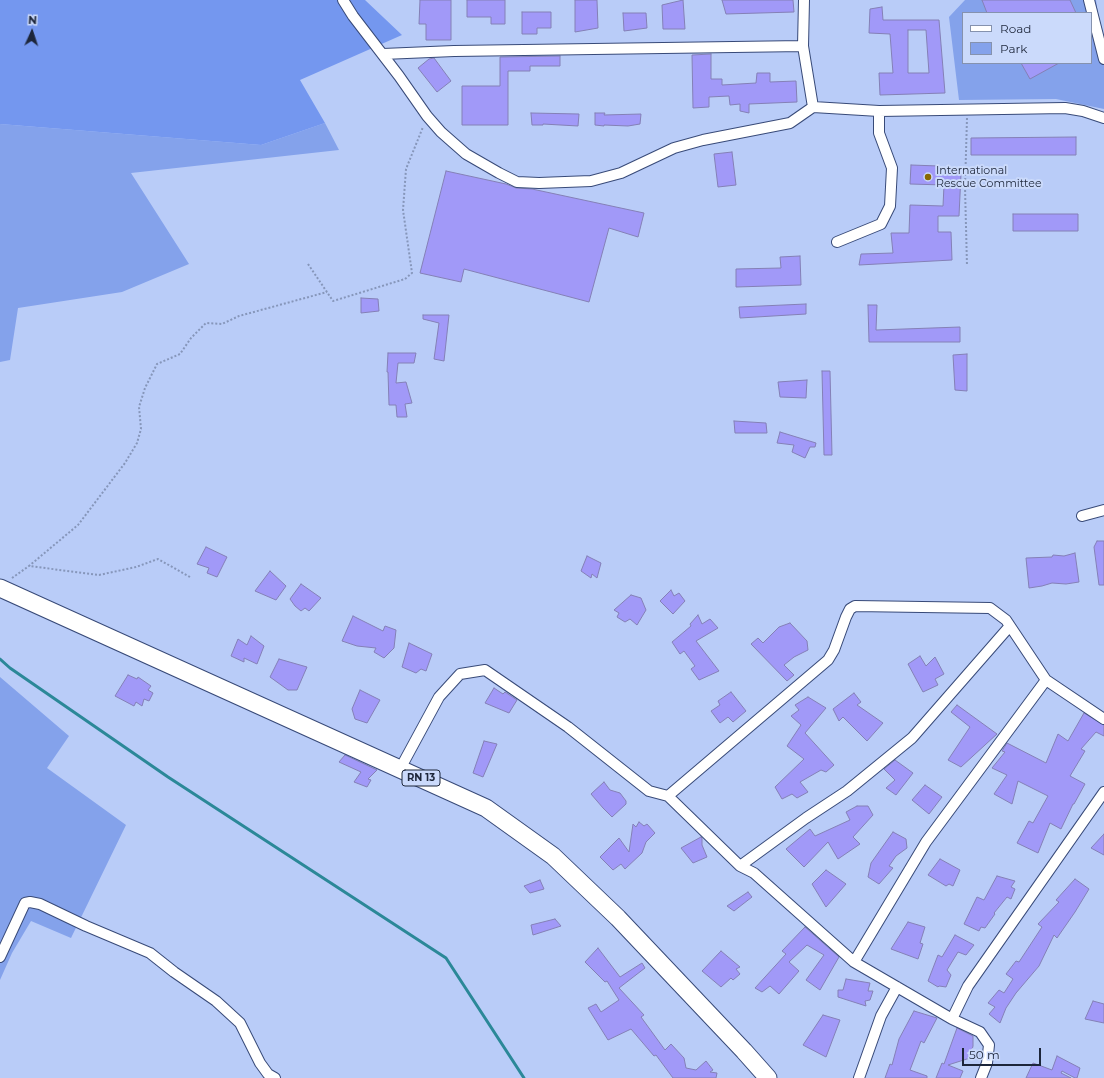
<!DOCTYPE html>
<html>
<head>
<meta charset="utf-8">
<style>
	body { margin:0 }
	#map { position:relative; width:1104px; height:1078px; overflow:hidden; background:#b9ccf8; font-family:Montserrat,sans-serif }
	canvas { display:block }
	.legend { position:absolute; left:962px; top:12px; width:130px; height:52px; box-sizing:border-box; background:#cbdafb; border:1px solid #8592ae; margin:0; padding:5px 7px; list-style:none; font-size:12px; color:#1d263a }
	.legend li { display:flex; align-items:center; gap:8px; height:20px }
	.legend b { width:20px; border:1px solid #8592ae }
	.north { position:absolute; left:12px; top:12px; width:40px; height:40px; -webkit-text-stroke:3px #cbdafb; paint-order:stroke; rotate:3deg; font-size:11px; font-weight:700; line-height:16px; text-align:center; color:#1d263a }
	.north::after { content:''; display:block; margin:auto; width:14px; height:18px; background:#1d263a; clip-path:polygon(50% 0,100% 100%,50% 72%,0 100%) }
	.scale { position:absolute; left:962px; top:1048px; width:79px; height:18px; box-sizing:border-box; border:2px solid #1d263a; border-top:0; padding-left:5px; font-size:12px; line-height:14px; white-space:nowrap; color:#1d263a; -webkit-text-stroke:3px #cbdafb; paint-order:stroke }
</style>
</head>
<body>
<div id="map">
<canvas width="1104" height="1078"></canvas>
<ul class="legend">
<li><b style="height:5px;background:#fff"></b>Road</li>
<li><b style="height:11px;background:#84a2eb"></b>Park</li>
</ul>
<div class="north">N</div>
<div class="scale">50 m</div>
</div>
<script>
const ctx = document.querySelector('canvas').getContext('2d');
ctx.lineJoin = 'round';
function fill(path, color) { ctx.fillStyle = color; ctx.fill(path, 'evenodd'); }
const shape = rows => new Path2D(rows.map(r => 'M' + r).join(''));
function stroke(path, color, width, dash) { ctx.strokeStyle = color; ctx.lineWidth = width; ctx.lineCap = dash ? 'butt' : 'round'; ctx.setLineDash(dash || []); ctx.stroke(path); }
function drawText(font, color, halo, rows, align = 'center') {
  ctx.font = font + ' Montserrat,sans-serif'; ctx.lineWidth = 4; ctx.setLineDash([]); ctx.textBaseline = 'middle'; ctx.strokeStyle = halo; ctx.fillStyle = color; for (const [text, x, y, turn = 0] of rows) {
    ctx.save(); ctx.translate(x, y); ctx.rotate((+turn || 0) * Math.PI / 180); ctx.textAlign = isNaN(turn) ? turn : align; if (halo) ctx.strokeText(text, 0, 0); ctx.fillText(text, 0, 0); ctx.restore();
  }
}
fill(shape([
	[965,0,1096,0,1104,55,1104,109,1056,99,959,100,949,17],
	[963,13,1091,13,1091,63,963,63],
	[325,123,339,150,131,173,189,264,122,292,18,308,10,360,0,362,0,124,261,145],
	[0,677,69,736,47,768,126,825,71,938,31,921,12,953,0,980]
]), '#84a2eb');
fill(shape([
	[0,0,365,0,402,35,300,80,325,123,261,145,0,124]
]), '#7497ef');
stroke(shape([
	[0,659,10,668,168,777,446,958,524,1078]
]), '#2b8898', 3);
const building = shape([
	[420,0,451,0,451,40,426,40,426,24,419,24,420,0],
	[467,0,505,0,505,24,491,24,491,17,467,17,467,0],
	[575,0,597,0,598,28,575,32,575,0],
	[683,0,685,29,663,29,662,5,683,0],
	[722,0,793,0,794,12,726,14,722,0],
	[982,0,1070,0,1076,13,987,13,982,0],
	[882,7,883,20,939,20,945,93,880,95,879,73,893,73,890,34,869,33,870,9,882,7],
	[908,30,926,30,929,73,908,73,908,30],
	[522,12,551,12,551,28,537,28,537,34,522,34,522,12],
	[623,13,646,13,647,28,624,31,623,13],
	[711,54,711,79,722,79,722,85,756,83,757,73,770,73,770,82,796,81,797,102,749,104,749,113,740,111,740,104,730,105,729,96,709,97,709,107,693,108,692,55,711,54],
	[560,56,560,66,530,66,530,71,508,71,508,125,462,125,462,86,500,86,500,57,560,56],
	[434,58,451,81,437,92,418,68,429,59,434,58],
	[1021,63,1059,63,1030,79,1021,63],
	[531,113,579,114,578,126,543,124,543,125,532,125,531,113],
	[595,113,605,113,604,115,641,114,640,124,628,126,604,125,604,126,595,125,595,113],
	[1076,137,1076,155,971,155,971,138,1076,137],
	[732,152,736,185,718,187,714,154,732,152],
	[911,165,939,166,939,174,961,174,959,216,938,216,938,232,951,232,952,260,859,265,861,254,893,253,891,233,909,233,910,205,943,206,944,185,910,184,911,165],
	[446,171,506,184,516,188,532,189,644,213,638,237,609,228,589,302,464,269,461,282,420,273,446,171],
	[1013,214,1078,214,1078,231,1013,231,1013,214],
	[800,256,801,285,736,287,736,269,781,268,780,257,800,256],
	[361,298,378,299,379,311,361,313,361,298],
	[806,304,806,314,740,318,739,307,806,304],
	[868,305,877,305,876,330,960,327,960,342,869,342,868,305],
	[423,315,449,315,444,361,434,359,439,323,423,319,423,315],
	[388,353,416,353,414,363,398,363,396,383,406,382,412,403,405,404,407,417,397,417,396,405,389,405,388,372,387,372,388,353],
	[967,354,967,391,955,390,953,355,967,354],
	[822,371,830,371,832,455,824,455,822,371],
	[807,380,806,398,780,397,778,382,807,380],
	[734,421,766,423,767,433,735,433,734,421],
	[780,432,816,443,815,447,810,447,805,458,792,452,794,445,777,443,780,432],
	[1097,541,1104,541,1104,585,1099,585,1094,547,1097,541],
	[206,547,227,557,217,577,207,573,209,568,197,564,206,547],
	[1075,553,1079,582,1066,584,1052,583,1042,586,1029,588,1026,558,1052,557,1053,555,1064,556,1075,553],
	[587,556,601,563,597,578,592,574,591,578,581,571,587,556],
	[270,571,286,586,276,600,255,591,270,571],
	[301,584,321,598,309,611,305,608,301,611,295,606,290,599,301,584],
	[671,590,674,596,679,593,685,601,673,614,660,601,671,590],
	[631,595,641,598,646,610,637,625,630,619,625,622,617,617,619,613,614,610,631,595],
	[698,615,702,624,710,619,718,628,696,641,719,671,699,680,691,669,695,666,684,651,680,654,672,642,691,626,690,624,698,615],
	[353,616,383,631,385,626,396,630,394,648,384,658,374,652,376,648,357,646,342,641,353,616],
	[790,623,807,641,808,650,794,657,784,665,794,675,787,681,751,644,758,638,763,643,779,627,790,623],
	[251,636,264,646,257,664,244,658,244,662,231,656,238,639,247,645,251,636],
	[409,643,432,654,426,671,421,669,416,673,402,667,409,643],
	[920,656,926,666,935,657,944,674,935,679,938,685,923,692,908,664,920,656],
	[279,659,307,667,297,690,288,690,270,677,279,659],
	[128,675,137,679,138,677,151,686,148,690,153,693,149,701,144,699,142,706,136,702,134,706,115,696,128,675],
	[494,688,503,694,505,692,517,700,509,713,485,703,494,688],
	[360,690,380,700,367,723,355,719,352,709,360,690],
	[731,692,746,711,733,722,728,717,720,723,711,711,720,705,718,701,731,692],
	[854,693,861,702,857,705,883,723,867,741,843,717,839,721,833,709,854,693],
	[808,697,826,708,805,733,834,765,826,772,821,770,800,782,808,792,797,798,792,794,782,799,775,787,804,759,787,746,801,725,791,716,799,710,795,705,808,697],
	[957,705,997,734,961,767,948,760,970,727,951,712,957,705],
	[1084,713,1104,725,1104,736,1096,732,1081,749,1085,751,1070,776,1085,784,1074,804,1073,804,1061,829,1050,823,1038,853,1017,843,1029,821,1033,823,1048,796,1018,781,1012,804,994,794,1007,775,992,768,1005,752,1002,751,1007,743,1046,763,1058,734,1068,741,1084,713],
	[484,741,497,744,483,777,473,773,484,741],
	[345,755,377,770,368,779,371,780,367,787,354,782,361,772,339,762,345,755],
	[895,760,913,773,896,795,886,788,895,780,884,769,895,760],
	[604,782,610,790,620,793,626,801,626,804,612,817,603,808,591,794,604,782],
	[925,785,942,797,929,814,912,800,925,785],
	[857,806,868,806,873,815,853,837,860,844,838,859,828,842,804,867,786,849,810,829,815,836,850,820,846,812,857,806],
	[639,822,644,826,647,824,655,833,646,842,642,853,625,869,621,864,613,870,600,857,619,838,629,852,633,824,636,827,639,822],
	[893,832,906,839,907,848,896,856,889,866,893,868,879,884,868,877,871,863,893,832],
	[1104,834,1104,855,1091,848,1104,834],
	[701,837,702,838,702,845,707,857,693,863,681,848,701,837],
	[940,859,960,870,953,886,949,884,946,886,928,875,940,859],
	[826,870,846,884,826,907,812,884,826,870],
	[997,876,1015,881,1011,887,1015,889,1011,899,1007,897,994,913,995,914,985,928,981,927,979,931,964,924,977,897,984,900,997,876],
	[1075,879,1089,889,1075,912,1057,938,1054,935,1039,966,1016,993,1006,1008,1000,1023,989,1014,995,1007,988,1003,999,990,1004,993,1013,979,1006,974,1016,961,1019,962,1042,927,1038,924,1059,902,1056,900,1075,879],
	[540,880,544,889,530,893,524,886,540,880],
	[748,892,752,897,734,911,727,906,748,892],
	[555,919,561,926,533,935,531,925,555,919],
	[908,922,925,927,920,943,923,944,918,959,891,949,908,922],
	[805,927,839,957,820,990,806,980,824,955,807,945,789,962,799,971,779,994,770,986,762,992,755,988,786,954,782,951,805,927],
	[955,935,974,945,966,955,958,952,947,970,951,975,946,987,939,986,938,987,928,981,938,955,942,957,955,935],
	[598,948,620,977,642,963,645,968,619,988,644,1015,641,1017,665,1050,671,1044,684,1058,686,1068,696,1070,706,1061,713,1070,710,1072,717,1073,716,1078,673,1078,656,1055,654,1056,631,1029,608,1040,588,1008,596,1004,601,1012,619,1000,607,981,605,982,585,962,598,948],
	[721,951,740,967,736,969,740,974,733,980,731,978,721,987,702,971,721,951],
	[846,979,870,983,868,991,873,991,870,1000,865,1001,866,1006,838,997,838,990,843,990,846,979],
	[1093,1001,1104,1004,1104,1023,1085,1019,1093,1001],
	[914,1011,937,1018,924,1043,921,1041,910,1070,927,1076,927,1078,885,1078,890,1064,892,1065,899,1039,914,1011],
	[823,1015,840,1020,826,1057,803,1045,823,1015],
	[957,1028,973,1036,973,1046,970,1058,948,1065,963,1071,960,1078,936,1078,942,1063,944,1064,957,1028],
	[1057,1056,1080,1068,1077,1078,1075,1078,1062,1071,1061,1073,1071,1078,1026,1078,1033,1063,1052,1070,1057,1056]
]);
fill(building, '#a199f8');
stroke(building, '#8480b6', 1);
const street = shape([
	[343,0,353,16,399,76,427,116,441,132,466,154,499,173,517,182,539,183,591,181,621,173,674,148,703,140,790,123,813,107,879,111,1065,108,1083,111,1104,118],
	[1089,0,1104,59],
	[803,46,804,0],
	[383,54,454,51,803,46,813,107],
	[837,242,881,224,890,206,892,168,879,133,879,111],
	[1082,516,1104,510],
	[400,769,439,697,460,674,485,670,568,727,649,791,668,796,740,866,754,873,854,962,952,1019],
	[668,796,828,660,834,650,846,617,850,609,855,606,990,608,1006,620,1046,680,1104,719],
	[740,866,806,818,847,791,912,738,1009,627],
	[0,957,25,903,30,902,40,904,86,926,150,953,174,972,216,1001,240,1023,260,1063,268,1074,275,1078],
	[854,962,926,842,1046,680],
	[859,1078,881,1016,897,987],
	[981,1078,987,1063,989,1045,980,1032,952,1019,968,986,1104,792]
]);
const primary = shape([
	[0,588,486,808,553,856,618,918,744,1051,768,1078]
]);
stroke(street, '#384a78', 12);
stroke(primary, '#384a78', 19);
stroke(shape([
	[967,118,965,187,967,266],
	[308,264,333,301,405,279,412,273,403,210,406,169,423,127],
	[190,577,158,559,136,567,99,575,29,566,78,525,125,463,137,443,141,429,139,407,145,388,157,364,180,354,191,338,206,323,222,324,239,316,327,292],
	[12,578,29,566]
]), '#8696ba', 2, [2, 2]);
stroke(street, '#fff', 10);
stroke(primary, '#fff', 17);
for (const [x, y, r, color] of [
	[928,177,4,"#896805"]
]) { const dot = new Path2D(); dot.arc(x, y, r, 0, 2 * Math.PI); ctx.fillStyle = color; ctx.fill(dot); stroke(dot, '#cbdafb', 1.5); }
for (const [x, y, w] of [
	[421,778,38]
]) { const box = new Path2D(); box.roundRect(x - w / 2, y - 8, w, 16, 3); ctx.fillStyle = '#cbdafb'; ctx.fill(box); stroke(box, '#1d263a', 1); }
drawText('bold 10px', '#1d263a', null, [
	["RN 13",421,778]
]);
drawText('11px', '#1d263a', '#cbdafb', [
	["International",936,171],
	["Rescue Committee",936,184]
], 'left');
</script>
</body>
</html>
